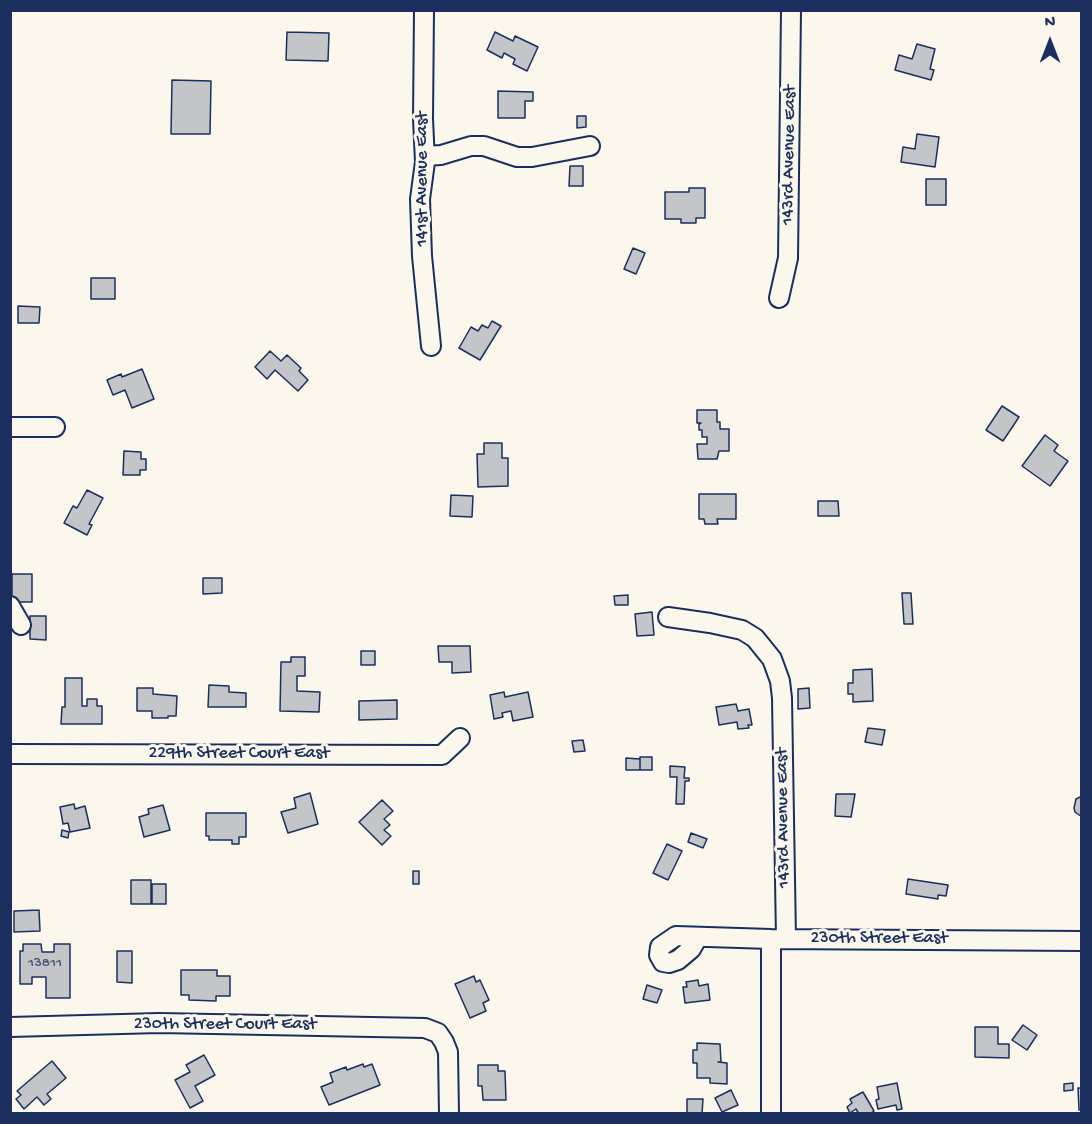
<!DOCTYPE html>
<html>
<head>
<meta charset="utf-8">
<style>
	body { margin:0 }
	#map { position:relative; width:1092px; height:1124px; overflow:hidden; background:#fbf7ec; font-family:"Gochi Hand",sans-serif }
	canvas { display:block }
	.frame { position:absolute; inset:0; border:12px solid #1b2f5e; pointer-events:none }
	.north { position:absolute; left:1020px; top:12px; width:60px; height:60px; -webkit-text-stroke:4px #fbf7ec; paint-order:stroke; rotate:0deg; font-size:16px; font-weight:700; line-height:24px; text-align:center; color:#1b2f5e }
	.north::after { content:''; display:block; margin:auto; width:21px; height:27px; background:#1b2f5e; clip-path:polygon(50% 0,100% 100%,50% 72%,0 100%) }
</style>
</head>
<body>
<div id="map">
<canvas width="1092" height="1124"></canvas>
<div class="frame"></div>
<div class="north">N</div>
</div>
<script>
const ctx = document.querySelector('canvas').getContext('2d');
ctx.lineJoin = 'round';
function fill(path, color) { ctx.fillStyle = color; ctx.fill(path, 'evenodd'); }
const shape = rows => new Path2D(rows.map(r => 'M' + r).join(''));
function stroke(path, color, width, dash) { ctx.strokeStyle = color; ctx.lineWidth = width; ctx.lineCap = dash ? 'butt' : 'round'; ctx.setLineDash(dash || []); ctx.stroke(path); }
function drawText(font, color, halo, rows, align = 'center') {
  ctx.font = font + ' "Gochi Hand",sans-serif'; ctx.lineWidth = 6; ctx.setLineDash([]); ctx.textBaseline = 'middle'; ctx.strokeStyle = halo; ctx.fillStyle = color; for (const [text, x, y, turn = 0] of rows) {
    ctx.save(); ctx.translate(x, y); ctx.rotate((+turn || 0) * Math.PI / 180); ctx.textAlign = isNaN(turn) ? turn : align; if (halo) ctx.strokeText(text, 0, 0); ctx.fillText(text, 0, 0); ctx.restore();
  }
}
const building = shape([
	[287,32,329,33,328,61,286,60,287,32],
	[495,32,513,41,515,36,538,47,527,71,513,64,515,59,504,53,502,58,487,50,495,32],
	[917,44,935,49,930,69,934,70,931,80,895,70,899,55,912,59,917,44],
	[172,80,211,81,210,134,171,134,172,80],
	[498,91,533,92,533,101,525,101,525,118,498,118,498,91],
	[577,116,586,116,586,127,577,128,577,116],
	[917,134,939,137,935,167,901,162,903,147,915,149,917,134],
	[570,166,583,166,583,186,569,186,570,166],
	[926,179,946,179,946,205,926,205,926,179],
	[689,188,705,188,705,218,696,218,696,223,681,223,681,219,665,219,665,192,689,192,689,188],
	[633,248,645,253,636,274,624,269,633,248],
	[91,278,115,278,115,299,91,299,91,278],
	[18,306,40,307,39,323,18,323,18,306],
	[492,321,501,326,480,360,459,348,471,327,478,331,482,325,488,328,492,321],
	[270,351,281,361,287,355,301,368,299,371,308,380,298,391,275,370,267,379,255,367,270,351],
	[142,369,154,399,132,408,125,390,113,395,107,380,121,374,122,377,142,369],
	[1002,406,1019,417,1003,441,986,430,1002,406],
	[697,410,717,410,717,422,720,422,720,429,729,429,729,451,719,451,717,459,698,459,697,444,707,444,707,437,702,437,702,430,699,430,699,424,701,423,697,423,697,410],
	[1045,435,1058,445,1054,451,1068,461,1050,486,1022,466,1045,435],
	[484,443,502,443,502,458,508,458,508,486,478,487,477,454,484,454,484,443],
	[124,451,141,452,141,459,146,459,146,470,140,470,140,475,123,475,124,451],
	[87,490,103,498,89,524,92,525,87,535,64,523,73,506,77,508,87,490],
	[699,494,736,494,736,519,717,519,718,524,705,524,704,519,699,519,699,494],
	[451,495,473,496,472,517,450,516,451,495],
	[818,501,838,501,839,516,818,516,818,501],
	[12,574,32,574,32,602,12,602,12,574],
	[203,578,222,578,222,593,203,594,203,578],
	[902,593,911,593,913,624,904,624,902,593],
	[628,595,628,605,615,605,614,596,628,595],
	[652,612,654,635,637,636,635,614,652,612],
	[30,616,46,616,46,640,30,639,30,616],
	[438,646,470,646,471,672,452,673,452,662,439,662,438,646],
	[361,651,375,651,375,665,361,665,361,651],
	[291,657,305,657,305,676,297,676,297,691,320,692,319,712,280,711,281,662,291,662,291,657],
	[872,669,873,701,853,702,853,694,848,694,848,683,853,683,853,670,872,669],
	[65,678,82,678,82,706,87,706,87,699,97,699,97,706,102,706,102,724,61,724,62,707,65,707,65,678],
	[209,685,229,686,229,692,246,693,246,707,208,707,209,685],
	[137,688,153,688,153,694,177,696,176,716,168,716,168,718,152,718,152,711,137,711,137,688],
	[809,688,810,708,798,709,798,689,809,688],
	[504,692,505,697,528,692,533,717,513,721,511,711,502,713,503,717,494,719,490,695,504,692],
	[397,700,397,719,359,720,359,701,397,700],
	[736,704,738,711,749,709,752,725,748,725,749,728,738,729,737,722,719,725,716,707,736,704],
	[868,728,885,730,882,745,865,742,868,728],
	[583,740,585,751,574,752,572,741,583,740],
	[640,757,652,757,652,770,640,770,640,757],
	[626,758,640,759,640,770,626,770,626,758],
	[670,766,685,767,684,778,689,778,689,781,685,781,684,804,676,804,677,777,670,777,670,766],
	[310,793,318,824,288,833,281,812,296,808,294,798,310,793],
	[836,794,855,794,851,817,835,816,836,794],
	[1082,796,1082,817,1075,812,1074,808,1076,799,1082,796],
	[382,800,393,811,384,819,390,825,384,830,391,836,382,845,359,822,382,800],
	[74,804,75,809,85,806,90,828,70,832,68,823,63,824,60,807,74,804],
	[163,805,170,830,144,837,139,817,149,814,148,809,163,805],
	[206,813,246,813,246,837,239,837,239,844,232,844,232,840,209,840,209,836,206,836,206,813],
	[62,830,69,832,68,838,61,836,62,830],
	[691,833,707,839,703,848,688,842,691,833],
	[667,844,682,851,668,880,653,873,667,844],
	[413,871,419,871,419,884,413,884,413,871],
	[908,879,948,885,946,896,938,895,938,899,906,894,908,879],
	[131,880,151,880,151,904,131,904,131,880],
	[152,884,166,884,166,904,152,904,152,884],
	[39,910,40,931,14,932,14,911,39,910],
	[23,944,41,944,42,952,54,952,54,944,70,944,70,998,46,998,46,977,32,977,32,984,20,984,20,951,23,951,23,944],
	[117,951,132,951,132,983,117,982,117,951],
	[181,970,217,970,217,976,230,976,230,996,216,996,216,1001,189,1000,189,995,181,995,181,970],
	[474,976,476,982,480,980,489,1000,483,1003,486,1011,470,1018,455,984,474,976],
	[698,980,699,986,708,984,710,1000,685,1003,683,987,687,987,686,982,698,980],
	[647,985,662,990,657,1003,643,999,647,985],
	[1023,1025,1037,1035,1027,1050,1012,1040,1023,1025],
	[975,1027,998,1027,998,1044,1009,1044,1009,1058,975,1057,975,1027],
	[697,1043,720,1044,721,1062,718,1062,727,1063,727,1084,710,1083,710,1078,697,1078,697,1063,693,1063,693,1050,697,1050,697,1043],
	[204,1055,215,1075,195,1086,203,1101,190,1108,175,1080,190,1072,186,1065,204,1055],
	[52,1061,66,1078,47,1094,51,1099,44,1105,37,1097,24,1109,16,1099,21,1095,17,1091,52,1061],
	[363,1064,364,1067,372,1064,380,1085,329,1105,321,1087,333,1082,330,1073,346,1067,347,1070,363,1064],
	[478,1065,498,1065,498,1071,505,1071,506,1100,483,1100,482,1086,478,1086,478,1065],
	[897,1083,902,1109,897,1110,896,1105,878,1109,876,1100,879,1099,877,1087,897,1083],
	[1073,1083,1073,1090,1064,1091,1064,1084,1073,1083],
	[1078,1088,1082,1088,1082,1110,1079,1110,1078,1088],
	[731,1090,738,1105,722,1112,715,1098,731,1090],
	[863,1092,874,1111,870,1114,859,1114,856,1109,850,1113,847,1107,852,1103,850,1099,863,1092],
	[687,1099,703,1099,702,1114,687,1114,687,1099]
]);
fill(building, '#c3c5c9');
stroke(building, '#1b2f5e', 1.5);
const minor = shape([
	[424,10,423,119,425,162,420,199,422,256,431,346],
	[425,156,441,155,471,146,484,146,517,157,532,157,590,146],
	[779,298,788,258,791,10],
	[10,427,55,427],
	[10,606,21,625],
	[668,617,710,623,742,630,755,638,772,659,780,681,782,698,786,939],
	[10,754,442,755,460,738],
	[698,937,691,949,678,960,669,963,663,962,659,955,660,947,676,936,771,939,1082,941],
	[771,939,771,1114],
	[10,1027,159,1023,425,1028,438,1033,444,1042,448,1052,449,1114]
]);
stroke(minor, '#1b2f5e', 22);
stroke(minor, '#fbf7ec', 18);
drawText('15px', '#455479', null, [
	["13811",45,964]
]);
drawText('18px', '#1b2f5e', '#fbf7ec', [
	["143rd Avenue East",790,155,-89],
	["141st Avenue East",423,179,-90],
	["229th Street Court East",239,754],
	["143rd Avenue East",784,818,-91],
	["230th Street East",879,939],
	["230th Street Court East",225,1025]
]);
</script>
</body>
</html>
